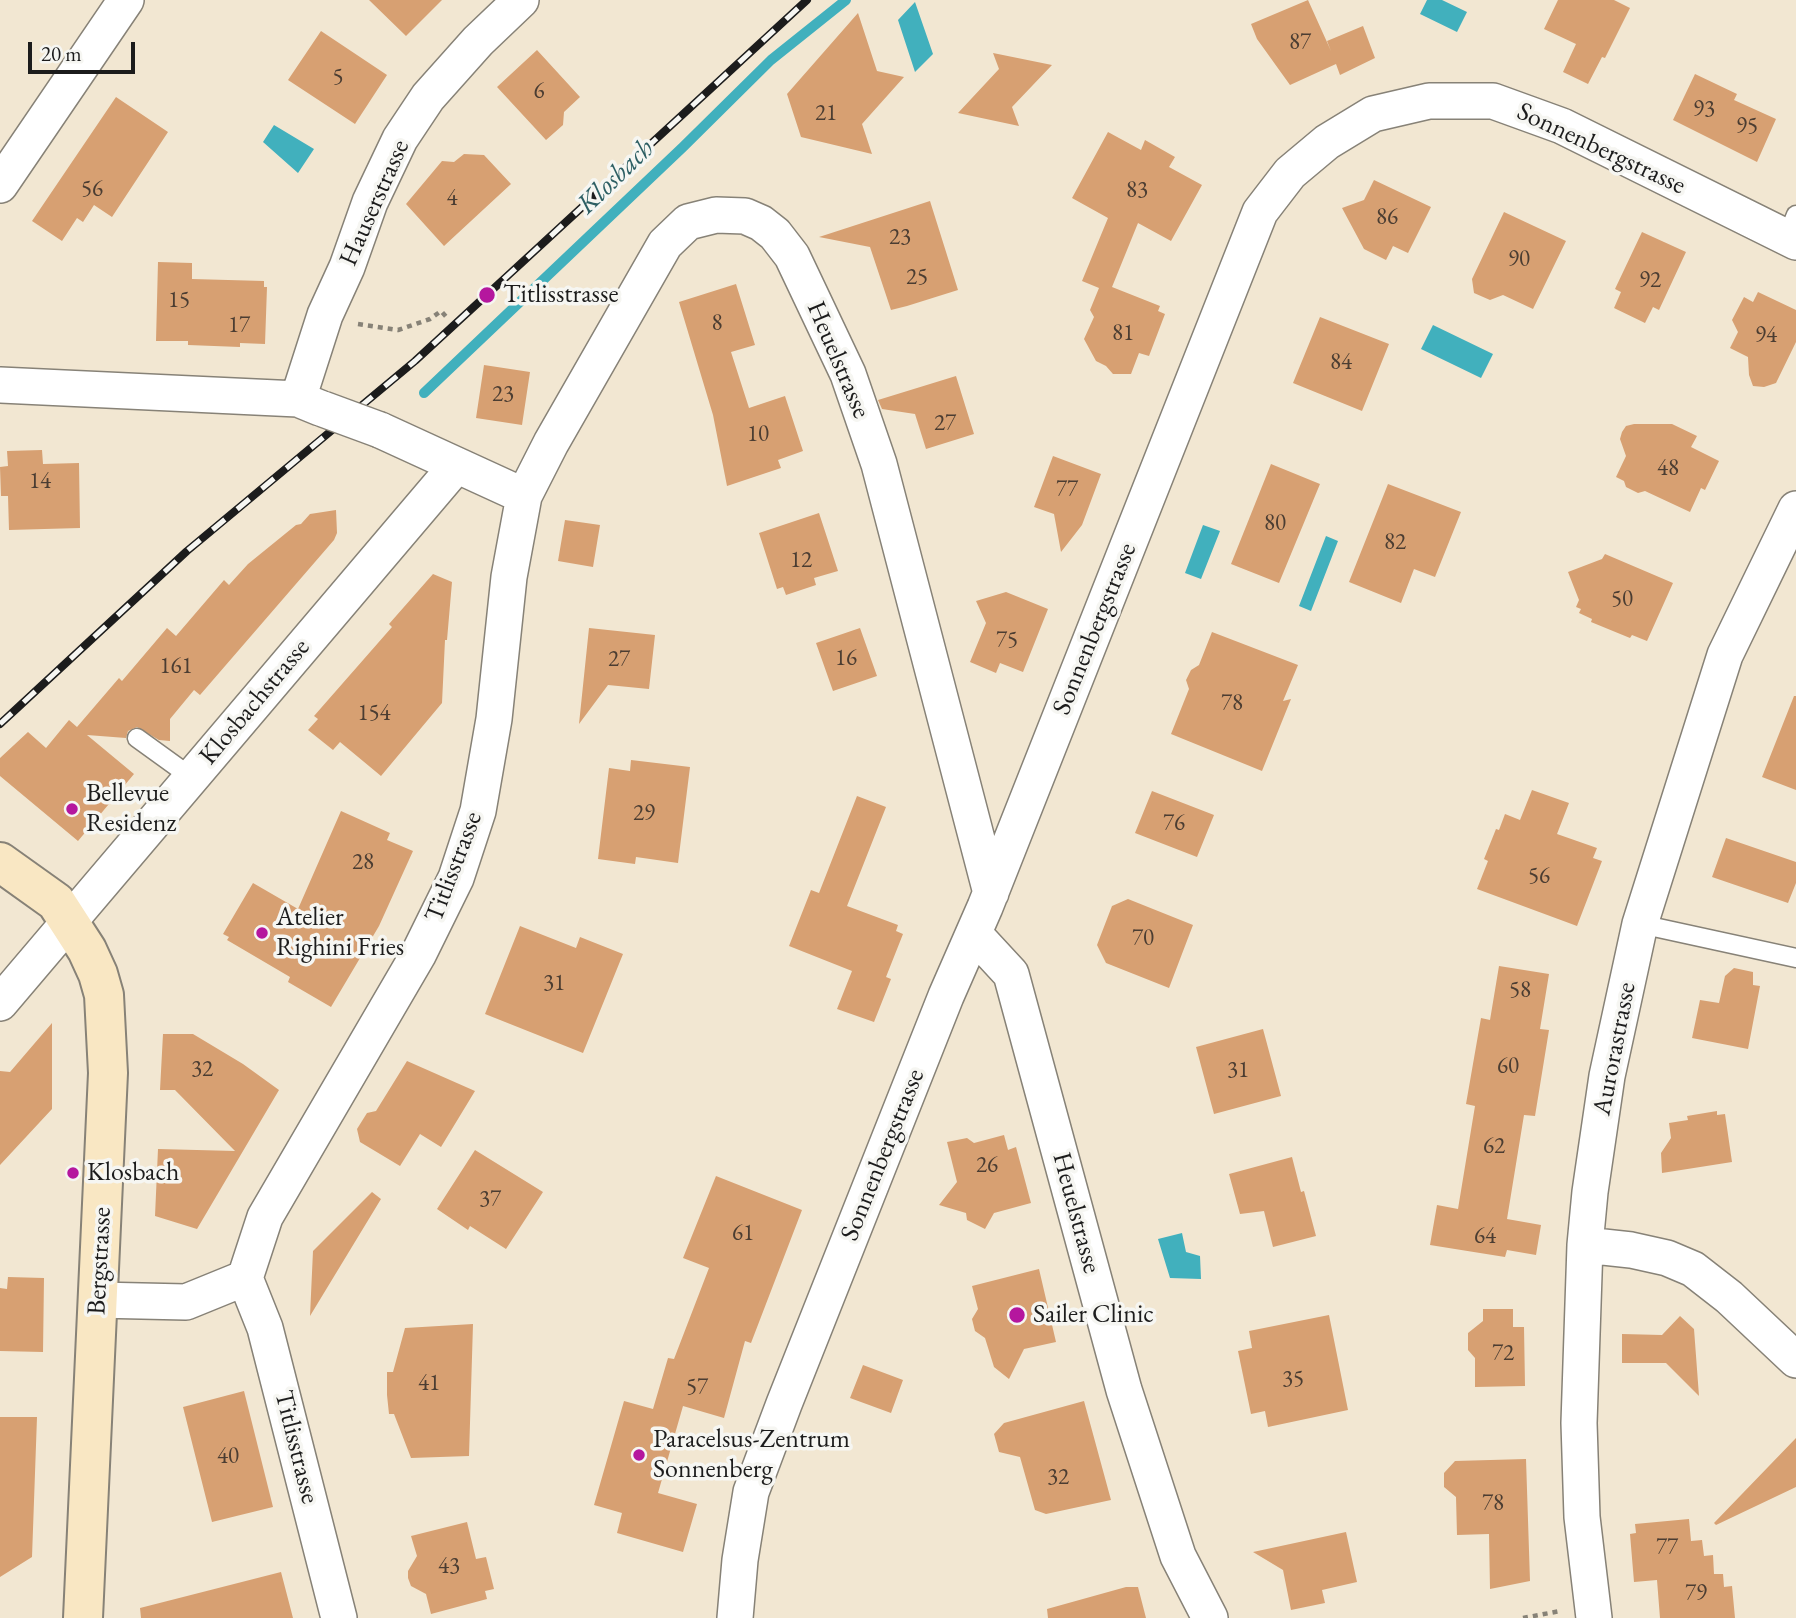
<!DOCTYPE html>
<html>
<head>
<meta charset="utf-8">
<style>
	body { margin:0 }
	#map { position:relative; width:1796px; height:1618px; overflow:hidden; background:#f2e7d2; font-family:"EB Garamond",serif }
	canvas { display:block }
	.scale { position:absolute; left:28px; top:42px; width:107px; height:32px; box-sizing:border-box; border:4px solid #1c1c1c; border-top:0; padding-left:9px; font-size:21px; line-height:24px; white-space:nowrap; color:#1c1c1c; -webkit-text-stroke:5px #f6f6f2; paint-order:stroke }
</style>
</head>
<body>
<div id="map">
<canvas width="1796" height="1618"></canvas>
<div class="scale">20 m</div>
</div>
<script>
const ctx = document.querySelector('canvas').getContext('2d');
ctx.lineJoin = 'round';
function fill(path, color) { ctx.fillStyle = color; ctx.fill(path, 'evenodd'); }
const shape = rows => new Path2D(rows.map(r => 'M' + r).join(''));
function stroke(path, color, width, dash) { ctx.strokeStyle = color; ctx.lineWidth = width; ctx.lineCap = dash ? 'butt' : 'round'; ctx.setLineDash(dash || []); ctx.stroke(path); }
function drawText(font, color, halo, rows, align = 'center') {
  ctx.font = font + ' "EB Garamond",serif'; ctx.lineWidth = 7; ctx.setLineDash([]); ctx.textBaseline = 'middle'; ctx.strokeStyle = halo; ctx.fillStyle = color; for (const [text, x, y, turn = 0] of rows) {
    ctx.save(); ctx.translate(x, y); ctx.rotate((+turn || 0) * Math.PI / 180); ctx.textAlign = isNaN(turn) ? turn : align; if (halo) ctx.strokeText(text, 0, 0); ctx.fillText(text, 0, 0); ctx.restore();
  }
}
fill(shape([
	[1427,0,1442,0,1467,12,1457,32,1420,14],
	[915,2,933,54,915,72,898,20],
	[274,125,314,149,298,173,263,142],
	[1433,325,1493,354,1481,378,1421,349],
	[1203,525,1220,531,1201,579,1185,573],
	[1326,536,1338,541,1311,611,1299,606],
	[1182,1233,1186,1252,1200,1256,1201,1279,1170,1278,1158,1239]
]), '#41b0bd');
stroke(shape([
	[424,393,683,147,771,60,846,0]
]), '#41b0bd', 10);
fill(shape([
	[369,0,442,0,406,36],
	[1308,0,1331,51,1327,41,1363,26,1375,58,1340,75,1336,64,1290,85,1257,39,1251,24],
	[1558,0,1614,0,1630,8,1605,58,1602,57,1588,84,1563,72,1576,44,1544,29],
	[858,13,877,71,904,77,862,124,872,154,801,137,787,94],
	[321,31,387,75,355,124,288,80],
	[537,50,580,97,564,112,563,125,546,140,497,87],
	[993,53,1052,65,1012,107,1019,126,958,113,999,69],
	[1695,74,1737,94,1734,100,1776,119,1757,162,1673,120],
	[116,97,168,132,112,217,94,205,83,222,77,218,62,241,32,221],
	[1108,132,1141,150,1145,140,1175,157,1169,167,1202,185,1171,241,1138,223,1112,287,1160,306,1158,311,1165,314,1149,356,1139,353,1131,374,1113,374,1106,366,1096,361,1084,339,1094,317,1090,310,1099,288,1082,281,1108,218,1072,198],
	[464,154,484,155,511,184,444,246,406,204,442,161,454,162],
	[1374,180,1431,207,1408,253,1393,246,1386,260,1364,249,1342,208,1364,200],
	[930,201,958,290,907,306,891,310,870,247,819,237],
	[1504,212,1566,241,1533,309,1503,295,1490,300,1474,293,1472,279],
	[1642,232,1686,252,1659,310,1653,307,1645,323,1614,308,1621,292,1615,289],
	[158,262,192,263,192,279,264,281,264,287,267,287,265,344,240,343,240,347,188,345,188,341,156,341],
	[736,284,755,345,731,352,749,408,785,396,803,451,778,460,781,468,727,486,713,415,679,302],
	[1758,292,1796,310,1796,342,1776,383,1764,387,1753,386,1749,375,1748,357,1730,348,1738,332,1732,320,1744,297,1753,302],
	[1320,317,1389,344,1362,411,1293,383],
	[484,365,530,372,522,425,476,418],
	[956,376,974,434,926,449,915,414,882,409,878,400],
	[1634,424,1672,424,1697,436,1691,447,1719,461,1705,490,1701,488,1690,512,1645,491,1638,493,1626,487,1624,481,1616,477,1626,456,1620,439,1622,432,1626,426],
	[42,450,43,464,79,463,80,528,9,530,8,496,1,496,0,467,8,466,7,451],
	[1053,456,1101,474,1082,525,1061,552,1054,514,1034,507],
	[1271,464,1320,484,1279,583,1231,564],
	[1388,484,1461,512,1435,577,1414,569,1401,603,1349,582],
	[336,510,337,533,334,540,200,695,194,690,170,719,170,741,159,740,137,727,128,731,126,738,87,735,134,774,78,841,0,776,0,758,28,732,46,748,69,720,77,727,119,678,122,681,167,628,176,636,224,580,229,585,248,564,296,525,301,524,310,514],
	[819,513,838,571,814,578,816,585,786,595,783,587,777,589,759,533],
	[565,520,600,525,593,567,558,561],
	[1605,554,1673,583,1647,641,1632,635,1630,638,1591,622,1592,619,1579,613,1581,609,1576,607,1579,600,1568,572,1602,559],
	[433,574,452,582,447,640,445,640,442,703,381,776,340,742,333,750,308,730,318,719,314,716,392,627,389,624],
	[1006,592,1048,609,1023,672,1000,663,996,673,970,662,986,623,976,601],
	[589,628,655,635,649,689,608,685,579,724],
	[860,628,877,676,833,691,816,643],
	[1212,632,1298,665,1283,701,1291,699,1262,771,1171,734,1189,689,1186,680,1191,670,1199,665],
	[1794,696,1796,696,1796,790,1762,777],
	[631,760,690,767,678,863,636,857,635,864,598,859,609,768,630,771],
	[1532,790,1569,803,1557,834,1597,848,1593,858,1602,861,1577,926,1477,889,1488,861,1484,859,1496,829,1499,830,1505,814,1520,820],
	[1152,791,1214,815,1197,857,1135,833],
	[857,796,886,807,847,906,898,925,896,931,903,934,886,977,891,979,874,1022,837,1009,852,971,789,946,811,890,819,893],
	[341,811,390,833,387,840,413,851,379,926,331,1007,288,982,290,977,227,940,229,937,223,934,253,883,298,909],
	[1726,838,1796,862,1796,883,1788,903,1712,877],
	[1128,899,1193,925,1169,988,1106,963,1097,945,1112,906],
	[520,926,576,948,580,937,623,954,583,1053,485,1014],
	[1499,966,1549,974,1540,1029,1549,1030,1535,1116,1524,1115,1507,1219,1541,1225,1536,1255,1507,1250,1505,1257,1430,1245,1437,1205,1458,1209,1475,1106,1466,1104,1481,1018,1490,1020],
	[1734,968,1753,972,1753,985,1760,986,1748,1049,1692,1038,1700,1000,1719,1003,1725,976],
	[52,1023,52,1109,0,1165,0,1071,10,1072],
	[1263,1029,1281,1096,1214,1114,1196,1047],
	[163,1034,193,1034,243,1064,279,1090,197,1229,155,1216,158,1149,235,1151,175,1090,160,1090],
	[407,1061,475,1091,441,1147,420,1134,400,1166,360,1142,357,1129,367,1113,376,1111],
	[1717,1111,1717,1115,1725,1114,1732,1162,1662,1173,1661,1153,1671,1138,1669,1123,1688,1120,1687,1116],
	[1004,1135,1008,1150,1016,1147,1031,1203,994,1213,985,1229,967,1220,966,1213,939,1205,957,1182,947,1142,967,1138,974,1143],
	[475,1150,543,1192,506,1249,470,1226,468,1230,437,1209],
	[1292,1157,1301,1192,1304,1191,1316,1236,1273,1247,1264,1211,1240,1214,1229,1174],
	[716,1176,802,1210,751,1343,745,1341,724,1418,683,1406,658,1493,697,1504,683,1552,617,1533,622,1513,594,1505,624,1401,653,1409,668,1358,674,1359,709,1268,683,1258],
	[372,1192,381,1199,310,1316,313,1251],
	[1039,1269,1056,1342,1024,1349,1009,1379,994,1367,985,1338,975,1331,972,1319,978,1309,972,1286],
	[8,1277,44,1278,43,1352,0,1351,0,1288,7,1289],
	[1483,1309,1513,1309,1513,1327,1524,1327,1525,1386,1475,1387,1475,1358,1468,1350,1468,1333,1483,1321],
	[1329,1315,1348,1410,1268,1427,1265,1411,1251,1414,1238,1351,1252,1348,1249,1331],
	[1680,1316,1694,1329,1699,1396,1666,1363,1622,1363,1622,1334,1662,1335],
	[473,1324,469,1456,411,1458,394,1414,389,1414,387,1395,387,1372,393,1372,405,1328],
	[863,1365,903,1380,891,1413,850,1398],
	[244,1391,273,1507,212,1522,183,1407],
	[1084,1401,1111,1500,1046,1514,1035,1510,1020,1457,999,1452,994,1434,1004,1423],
	[0,1417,37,1417,32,1557,0,1577],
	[1796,1438,1796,1487,1716,1525,1714,1523],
	[1526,1459,1530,1581,1490,1589,1489,1534,1457,1535,1456,1497,1444,1487,1444,1473,1455,1461],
	[1689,1519,1691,1541,1702,1540,1704,1556,1713,1555,1714,1574,1723,1574,1724,1587,1732,1586,1735,1618,1660,1618,1657,1580,1634,1582,1630,1534,1636,1533,1635,1524],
	[467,1522,476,1559,486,1557,494,1589,485,1591,487,1599,431,1614,426,1594,411,1586,408,1578,408,1571,417,1556,411,1536],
	[1346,1532,1357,1582,1322,1590,1325,1603,1291,1610,1283,1570,1253,1552],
	[281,1572,293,1618,141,1618,140,1608],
	[1126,1587,1138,1587,1146,1618,1048,1618,1047,1609]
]), '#d7a072');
const service = shape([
	[1787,237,1796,215],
	[137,738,191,777],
	[1640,924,1796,958]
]);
const minor = shape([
	[0,185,126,0],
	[0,385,298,399,320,408],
	[298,399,325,315,347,267,370,202,400,139,428,97,478,41,521,0],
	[380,430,524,496],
	[974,934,1011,974,1124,1390,1178,1556,1210,1618],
	[0,1003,456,466],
	[1585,1245,1631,1250,1667,1258,1693,1269,1729,1297,1796,1360],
	[97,1300,186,1302,245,1278],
	[339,1618,265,1328,245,1278,265,1217,418,955,456,878,478,811,494,719,509,577,524,496,551,443,665,244,688,222,716,215,745,216,761,223,775,234,792,256,848,374,879,464,991,893],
	[735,1618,740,1560,751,1492,784,1404,946,996,985,907,1260,212,1290,173,1327,142,1373,114,1429,101,1493,101,1562,126,1796,242],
	[1594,1618,1582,1517,1579,1423,1585,1245,1590,1192,1607,1076,1640,924,1725,655,1796,509]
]);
const secondary = shape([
	[0,862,56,902,87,950,98,974,104,995,108,1073,83,1618]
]);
stroke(service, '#878277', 21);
stroke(minor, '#878277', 38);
stroke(secondary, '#878277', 42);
stroke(shape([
	[358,324,398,330,430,319,441,311,449,320],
	[1523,1618,1560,1611]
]), '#878277', 4.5, [5, 5]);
stroke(service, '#fff', 18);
stroke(minor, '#fff', 35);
stroke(secondary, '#f9e7c3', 38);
const rail = shape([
	[0,724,187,551,415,361,807,0]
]);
stroke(rail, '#1c1c1c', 8);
stroke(rail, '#f6f6f2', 5, [16]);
const minorBridge = shape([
	[323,409,380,430]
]);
stroke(minorBridge, '#878277', 38, []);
stroke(minorBridge, '#fff', 35);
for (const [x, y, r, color] of [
	[487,295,9,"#b5179e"],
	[72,809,7,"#b5179e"],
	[262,933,7,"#b5179e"],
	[73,1173,7,"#b5179e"],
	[1017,1315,9,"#b5179e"],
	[639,1455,7,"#b5179e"]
]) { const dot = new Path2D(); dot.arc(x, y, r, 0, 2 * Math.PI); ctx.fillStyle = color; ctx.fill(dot); stroke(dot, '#f6f6f2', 2.5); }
drawText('23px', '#4b3d32', null, [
	["87",1300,43],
	["5",338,78],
	["6",539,92],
	["93",1704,110],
	["21",826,114],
	["95",1747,127],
	["56",92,190],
	["83",1137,191],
	["4",452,199],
	["86",1387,218],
	["23",900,238],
	["90",1519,260],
	["25",917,278],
	["92",1650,281],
	["15",179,301],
	["8",717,324],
	["17",239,326],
	["81",1123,334],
	["94",1766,336],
	["84",1341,363],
	["23",503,395],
	["27",945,424],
	["10",758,435],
	["48",1668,469],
	["14",40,482],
	["77",1067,490],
	["80",1275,524],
	["82",1395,543],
	["12",801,561],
	["50",1622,600],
	["75",1007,641],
	["16",846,659],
	["27",619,660],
	["161",176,667],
	["78",1232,704],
	["154",374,714],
	["29",644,814],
	["76",1174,824],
	["28",363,863],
	["56",1539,877],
	["70",1143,939],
	["31",554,984],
	["58",1520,991],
	["60",1508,1067],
	["32",202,1070],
	["31",1238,1071],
	["62",1494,1147],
	["26",987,1166],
	["37",490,1200],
	["61",743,1234],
	["64",1485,1237],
	["72",1503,1354],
	["35",1293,1380],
	["41",429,1384],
	["57",697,1388],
	["40",228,1457],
	["32",1058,1478],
	["78",1493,1504],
	["77",1667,1548],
	["43",449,1567],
	["79",1696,1594]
]);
drawText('26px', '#1c1c1c', '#f6f6f2', [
	["Sonnenbergstrasse",1601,149,25],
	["Hauserstrasse",375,203,-66],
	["Heuelstrasse",838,360,67],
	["Sonnenbergstrasse",1095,629,-68],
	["Klosbachstrasse",255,702,-50],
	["Titlisstrasse",454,867,-69],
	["Aurorastrasse",1615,1049,-79],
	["Sonnenbergstrasse",883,1155,-68],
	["Heuelstrasse",1076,1213,75],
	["Bergstrasse",100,1261,-87],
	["Titlisstrasse",296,1447,76]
]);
drawText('26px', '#1c1c1c', '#f6f6f2', [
	["Titlisstrasse",503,295],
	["Bellevue",86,794],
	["Residenz",86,824],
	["Atelier",276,918],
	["Righini Fries",276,948],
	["Klosbach",87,1173],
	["Sailer Clinic",1033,1315],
	["Paracelsus-Zentrum",653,1440],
	["Sonnenberg",653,1470]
], 'left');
drawText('italic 28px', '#2d5f64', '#f6f6f2', [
	["Klosbach",616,177,-44]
]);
</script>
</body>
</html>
